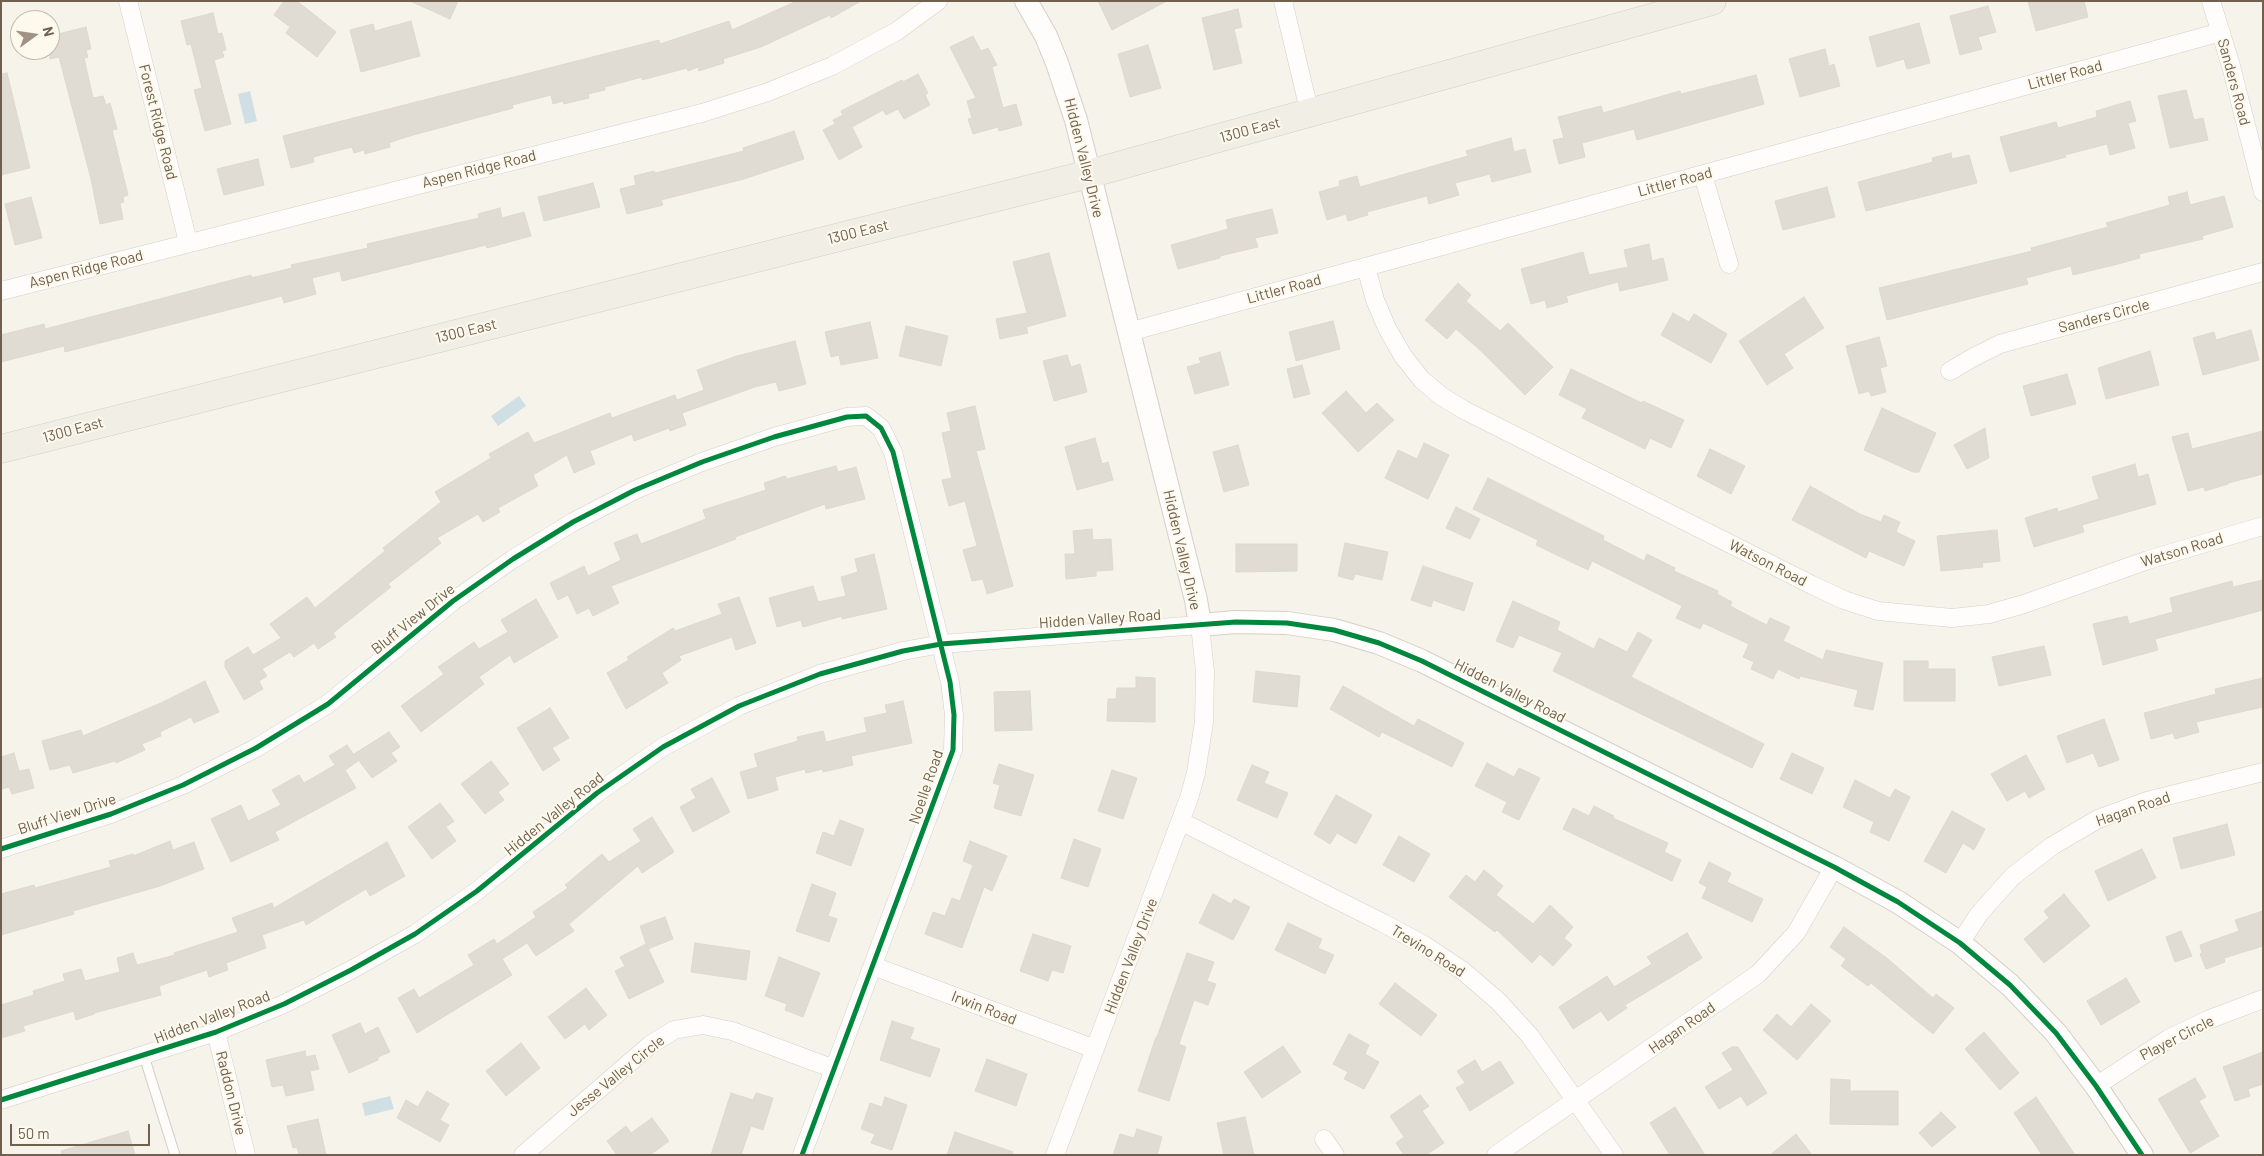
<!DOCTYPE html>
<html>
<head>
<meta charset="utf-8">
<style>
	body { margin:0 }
	#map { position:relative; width:2264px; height:1156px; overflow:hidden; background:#f6f3eb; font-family:Barlow,sans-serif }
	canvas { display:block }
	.frame { position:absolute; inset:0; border:2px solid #71604e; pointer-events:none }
	.north { position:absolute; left:10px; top:10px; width:50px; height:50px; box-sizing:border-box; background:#fdf9ed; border:1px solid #c5bcad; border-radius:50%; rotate:76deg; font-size:14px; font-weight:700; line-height:20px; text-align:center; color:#71604e }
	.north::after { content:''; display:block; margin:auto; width:18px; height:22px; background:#a09385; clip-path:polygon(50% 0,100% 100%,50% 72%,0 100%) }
	.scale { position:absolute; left:10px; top:1124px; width:140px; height:22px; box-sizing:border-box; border:2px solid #71604e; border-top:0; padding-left:6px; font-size:15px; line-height:18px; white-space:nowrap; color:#71604e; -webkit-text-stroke:4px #fdf9ed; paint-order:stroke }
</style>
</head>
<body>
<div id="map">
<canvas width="2264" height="1156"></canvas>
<div class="frame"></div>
<div class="north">N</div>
<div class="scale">50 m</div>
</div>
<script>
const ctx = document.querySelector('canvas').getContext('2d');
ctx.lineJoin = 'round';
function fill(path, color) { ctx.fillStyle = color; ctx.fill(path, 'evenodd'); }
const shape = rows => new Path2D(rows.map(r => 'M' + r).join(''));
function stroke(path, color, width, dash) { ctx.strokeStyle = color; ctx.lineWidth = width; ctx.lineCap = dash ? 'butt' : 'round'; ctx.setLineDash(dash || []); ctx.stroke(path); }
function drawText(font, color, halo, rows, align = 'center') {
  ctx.font = font + ' Barlow,sans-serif'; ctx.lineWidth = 4; ctx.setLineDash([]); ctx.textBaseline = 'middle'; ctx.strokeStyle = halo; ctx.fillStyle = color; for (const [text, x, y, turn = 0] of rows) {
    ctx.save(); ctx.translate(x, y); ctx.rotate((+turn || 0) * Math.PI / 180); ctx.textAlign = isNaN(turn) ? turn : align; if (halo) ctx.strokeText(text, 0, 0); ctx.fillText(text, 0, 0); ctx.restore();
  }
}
fill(shape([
	[250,91,257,121,245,124,238,94],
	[519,396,526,406,498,426,491,416],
	[390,1096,394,1109,365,1116,362,1103]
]), '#cfdfe4');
const building = shape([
	[284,1,297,1,336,32,317,57,286,33,290,27,274,15,284,1],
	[410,1,458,1,450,19,410,1],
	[797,1,861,1,831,18,830,15,761,47,723,59,724,63,699,71,698,67,688,71,687,68,642,80,642,77,605,87,605,90,588,94,589,98,564,104,563,101,553,104,551,95,512,105,513,108,406,137,389,143,390,147,365,154,364,150,354,153,352,147,313,157,314,162,291,168,283,136,659,40,660,44,729,21,732,30,797,1],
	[1098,1,1167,1,1112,30,1098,1],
	[2028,1,2084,1,2088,17,2036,31,2028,1],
	[1988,6,1996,32,1978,37,1982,49,1960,55,1950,16,1988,6],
	[1238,9,1242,27,1234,29,1242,63,1214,70,1202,18,1238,9],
	[213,13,218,34,222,33,226,50,222,51,224,57,214,60,231,124,205,131,194,90,202,88,191,44,187,45,181,21,213,13],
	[411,21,420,56,361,72,350,30,373,24,375,31,411,21],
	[1919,23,1930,63,1907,69,1904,59,1877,67,1869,37,1919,23],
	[86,27,91,49,86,50,88,57,84,58,93,98,103,96,106,105,110,103,117,129,112,130,128,195,123,197,124,202,120,203,123,219,100,224,91,179,59,57,50,59,50,36,86,27],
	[973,36,981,51,988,48,997,65,992,67,1003,108,1016,104,1022,125,999,131,998,127,973,134,968,119,972,118,967,101,976,98,950,47,973,36],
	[1148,45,1161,88,1130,97,1118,54,1148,45],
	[1825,49,1829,66,1834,64,1840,86,1800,97,1789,59,1825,49],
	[7,73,30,168,1,175,1,74,7,73],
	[918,74,928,93,925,95,930,105,904,119,898,109,886,115,883,110,852,127,862,147,839,160,823,130,835,124,833,120,843,115,841,111,902,80,903,82,918,74],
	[1756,75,1764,104,1637,140,1634,129,1582,143,1585,157,1559,164,1553,140,1564,138,1558,117,1601,106,1603,113,1680,91,1681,94,1756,75],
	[2186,90,2194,120,2203,118,2208,140,2170,148,2158,96,2186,90],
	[2130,101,2136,121,2128,123,2135,148,2110,155,2107,144,2065,155,2066,157,2010,172,2000,137,2056,122,2058,128,2097,117,2096,111,2130,101],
	[794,131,804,159,744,179,661,200,663,205,627,214,620,189,636,185,634,176,654,171,655,173,744,151,743,148,794,131],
	[1511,138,1514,152,1525,149,1531,172,1492,182,1490,174,1455,183,1459,195,1429,204,1427,196,1367,212,1368,215,1348,221,1346,214,1327,220,1319,192,1340,186,1339,181,1357,176,1360,187,1468,156,1466,151,1511,138],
	[1951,153,1952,159,1969,155,1977,183,1866,211,1858,182,1933,162,1932,158,1951,153],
	[258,159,264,185,224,195,217,169,258,159],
	[593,183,600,207,544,221,538,197,593,183],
	[1827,187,1835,217,1783,230,1775,201,1827,187],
	[2187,192,2190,205,2224,196,2233,227,2202,236,2203,239,2139,254,2140,258,2118,264,2073,275,2071,266,2026,278,2028,284,1887,320,1879,288,2032,251,2031,248,2108,227,2106,223,2170,205,2168,197,2187,192],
	[31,197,42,238,15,245,5,204,31,197],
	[500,208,502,218,524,212,531,236,487,248,486,245,342,281,340,271,312,278,316,294,284,303,282,296,65,352,64,346,1,362,1,335,44,324,45,329,251,275,251,278,292,268,291,265,368,248,367,244,479,218,478,214,500,208],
	[1272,209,1278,233,1255,238,1258,247,1220,256,1220,258,1178,269,1171,245,1228,229,1226,220,1272,209],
	[1649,244,1652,261,1663,258,1668,280,1620,291,1618,282,1566,296,1568,302,1547,308,1545,300,1531,304,1521,269,1583,252,1589,275,1628,267,1624,250,1649,244],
	[1049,253,1066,316,1026,327,1028,333,1000,339,996,319,1027,313,1013,262,1049,253],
	[1458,283,1471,295,1466,301,1500,331,1508,323,1553,367,1525,395,1481,351,1456,329,1447,339,1425,320,1458,283],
	[1804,297,1824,328,1784,354,1793,368,1767,385,1739,341,1804,297],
	[1673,313,1689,322,1694,314,1727,334,1711,363,1661,335,1673,313],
	[1333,321,1340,349,1296,361,1289,332,1333,321],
	[870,322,878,358,841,365,839,355,831,357,825,332,870,322],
	[906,326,948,336,941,366,899,356,906,326],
	[2251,330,2259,360,2203,375,2193,338,2214,332,2216,340,2251,330],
	[1879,337,1887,366,1880,368,1886,392,1871,396,1869,391,1859,394,1846,346,1879,337],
	[795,341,806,384,779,391,776,382,755,387,682,413,686,425,670,431,669,428,634,441,632,434,590,451,595,464,574,473,567,455,533,475,538,486,498,508,500,512,483,522,478,514,437,538,441,543,388,584,391,587,333,633,336,637,318,649,314,643,294,657,290,652,262,669,267,676,259,681,263,689,244,700,225,667,225,661,248,647,253,655,281,638,270,624,307,597,315,608,385,551,383,548,441,502,435,492,491,458,489,454,528,432,534,443,610,413,612,418,675,395,677,400,704,390,697,370,737,356,795,341],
	[2150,351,2159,385,2106,399,2098,368,2150,351],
	[1220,352,1229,385,1195,394,1187,367,1201,363,1199,358,1220,352],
	[1067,355,1071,367,1080,364,1087,392,1054,401,1043,361,1067,355],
	[1302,365,1310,394,1294,398,1287,369,1302,365],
	[1571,369,1642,403,1643,401,1684,420,1671,448,1650,438,1645,449,1582,418,1587,409,1559,395,1571,369],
	[2067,374,2076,404,2031,416,2023,386,2067,374],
	[1346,391,1366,413,1377,403,1394,420,1358,452,1322,413,1346,391],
	[975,406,985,449,976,451,1013,586,987,594,983,579,972,581,963,550,977,546,965,501,949,506,942,480,952,478,942,433,951,431,947,413,975,406],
	[1882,408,1936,433,1919,472,1913,472,1864,450,1882,408],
	[1985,428,1989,458,1967,469,1954,445,1985,428],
	[2263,431,2263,474,2228,483,2228,484,2205,491,2204,487,2188,491,2172,437,2188,433,2192,449,2263,431],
	[1095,438,1102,464,1108,462,1113,480,1077,490,1065,447,1095,438],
	[1424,443,1449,455,1428,499,1385,478,1398,450,1417,459,1424,443],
	[1238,445,1249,485,1224,492,1213,452,1238,445],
	[1710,449,1745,466,1731,494,1697,476,1710,449],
	[2135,464,2138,477,2148,474,2156,504,2082,525,2084,532,2034,547,2025,518,2057,508,2058,512,2099,499,2092,477,2135,464],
	[836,466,838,472,856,467,865,499,826,509,825,504,735,537,736,539,611,586,619,603,593,616,589,608,577,614,568,595,558,600,550,583,584,566,588,576,621,560,614,543,637,534,641,544,706,519,703,510,766,490,764,483,785,476,787,479,836,466],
	[1488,478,1604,536,1603,540,1644,561,1647,554,1675,568,1674,571,1718,591,1717,594,1732,602,1730,606,1751,617,1767,625,1770,618,1790,627,1783,641,1823,660,1826,650,1883,663,1873,710,1854,706,1858,690,1800,676,1799,679,1778,669,1773,679,1751,669,1754,662,1743,657,1749,644,1703,623,1700,629,1676,618,1682,606,1592,561,1588,570,1536,545,1538,540,1473,509,1488,478],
	[1810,486,1860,514,1881,522,1884,515,1900,522,1896,532,1915,541,1904,566,1869,551,1866,558,1792,520,1810,486],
	[1456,507,1480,519,1470,539,1446,528,1456,507],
	[1092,529,1093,540,1111,539,1113,570,1096,571,1096,576,1066,579,1065,554,1075,554,1073,531,1092,529],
	[1997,530,2000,561,1982,563,1983,567,1941,571,1937,536,1997,530],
	[1345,543,1388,552,1382,580,1355,574,1353,580,1338,576,1345,543],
	[1236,544,1297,544,1297,571,1236,572,1236,544],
	[874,554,887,609,842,619,842,616,803,627,801,620,777,627,769,598,813,586,818,602,846,596,841,577,858,572,855,559,874,554],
	[1423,566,1473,583,1464,611,1433,600,1431,607,1411,600,1423,566],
	[2263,580,2263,610,2155,639,2158,650,2103,665,2093,624,2127,616,2129,624,2173,612,2170,598,2232,581,2233,587,2263,580],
	[739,597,756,643,736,650,732,637,679,656,681,660,662,673,668,683,626,709,607,673,629,660,627,657,673,628,675,631,722,614,718,604,739,597],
	[536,599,558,637,514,663,510,655,479,677,484,684,421,732,401,706,444,674,438,667,474,642,479,649,508,632,501,620,536,599],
	[1513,601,1560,622,1557,630,1594,649,1599,638,1627,652,1638,632,1652,640,1631,677,1764,744,1752,768,1553,671,1562,653,1519,635,1513,648,1496,641,1513,601],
	[2044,646,2051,675,1999,686,1992,657,2044,646],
	[1904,661,1928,661,1928,669,1955,669,1955,701,1904,701,1904,661],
	[1256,671,1300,676,1297,707,1253,702,1256,671],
	[1136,677,1155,678,1155,722,1107,721,1108,699,1116,699,1117,688,1136,688,1136,677],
	[2263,678,2263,707,2196,722,2199,732,2175,739,2173,733,2151,739,2144,713,2216,694,2215,689,2263,678],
	[205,681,219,712,194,723,191,717,160,732,161,736,142,744,145,750,116,763,115,761,73,773,70,765,50,770,42,741,81,730,83,736,161,703,205,681],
	[1343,686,1414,726,1418,719,1464,743,1452,767,1382,732,1379,737,1330,709,1343,686],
	[1030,691,1032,730,995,731,994,692,1030,691],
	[903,701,912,743,851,756,853,765,823,772,823,769,806,773,805,769,775,777,778,790,748,799,740,772,758,767,754,754,798,741,797,737,823,731,826,742,867,732,864,718,887,713,885,705,903,701],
	[550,708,569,738,552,748,560,760,543,771,517,728,550,708],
	[2104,719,2119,760,2099,767,2093,753,2067,763,2057,736,2104,719],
	[389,732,400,747,391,753,397,761,372,778,354,754,389,732],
	[347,745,358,761,345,770,356,788,275,832,279,840,231,862,211,819,241,805,248,821,281,805,272,790,299,775,304,783,335,765,329,756,347,745],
	[14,753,19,771,29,769,34,788,12,794,9,787,1,789,1,757,14,753],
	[1792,753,1824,768,1812,794,1780,779,1792,753],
	[2026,755,2045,789,2029,798,2025,791,2007,801,1991,774,2026,755],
	[491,761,509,784,498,792,504,800,485,814,461,784,491,761],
	[1487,763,1514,777,1519,768,1540,778,1519,820,1502,812,1507,802,1475,786,1487,763],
	[999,764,1034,775,1021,816,994,808,1000,785,993,783,999,764],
	[1252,765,1269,772,1264,783,1288,793,1277,818,1237,800,1252,765],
	[1112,770,1137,778,1123,819,1098,811,1112,770],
	[712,778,730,812,693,832,680,807,696,798,691,789,712,778],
	[1855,780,1890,798,1895,789,1910,797,1889,841,1870,832,1874,822,1843,807,1855,780],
	[1336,795,1372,815,1356,844,1337,833,1330,844,1314,834,1336,795],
	[440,803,454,821,446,827,456,841,432,859,408,827,440,803],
	[1594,806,1614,816,1613,818,1668,843,1664,852,1681,860,1672,881,1563,829,1573,808,1589,816,1594,806],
	[1952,811,1985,829,1974,850,1963,843,1946,873,1924,861,1952,811],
	[652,817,674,852,642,873,638,866,569,924,574,931,536,956,527,943,502,959,512,975,417,1033,398,998,414,989,419,998,474,965,468,955,494,939,497,944,536,917,533,912,568,888,565,885,602,854,609,862,641,841,633,829,652,817],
	[840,820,864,829,851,866,816,853,823,832,834,836,840,820],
	[2227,824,2235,855,2181,869,2173,838,2227,824],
	[1399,836,1430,854,1414,882,1383,865,1399,836],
	[1074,839,1101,849,1088,887,1061,878,1074,839],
	[170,841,173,850,194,842,204,869,160,886,73,911,74,914,1,935,1,894,34,885,35,888,111,867,109,861,133,854,133,856,170,841],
	[970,841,1007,856,992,891,984,887,962,948,925,934,933,912,945,916,952,898,960,901,973,865,963,861,970,841],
	[387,842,405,876,370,896,366,889,306,925,304,920,262,935,266,948,226,963,228,970,209,977,207,970,159,986,161,995,94,1013,94,1014,76,1020,74,1011,23,1026,25,1031,1,1038,1,1005,34,995,33,991,65,981,63,974,81,969,85,981,120,972,117,958,133,953,137,965,175,955,174,953,238,932,232,918,272,903,274,908,387,842],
	[2142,849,2156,878,2108,901,2095,871,2142,849],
	[1709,862,1731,873,1727,882,1763,899,1752,922,1702,898,1707,887,1699,883,1709,862],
	[1484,870,1503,886,1496,895,1533,924,1550,905,1573,927,1564,938,1572,945,1553,966,1540,954,1532,963,1497,930,1495,932,1449,897,1466,875,1475,882,1484,870],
	[812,884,836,893,828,916,837,919,829,942,796,931,812,884],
	[1213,894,1231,904,1234,899,1250,907,1233,940,1199,923,1213,894],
	[2064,894,2090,926,2044,963,2024,939,2049,918,2044,911,2064,894],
	[2263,911,2263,946,2224,958,2225,962,2206,969,2200,954,2202,953,2200,945,2239,931,2235,920,2263,911],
	[665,917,673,939,648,949,640,926,665,917],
	[1288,923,1322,939,1318,948,1334,955,1325,974,1275,950,1288,923],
	[1844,927,1888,959,1933,998,1936,994,1954,1008,1933,1034,1871,983,1868,986,1841,966,1846,959,1830,947,1844,927],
	[2181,931,2192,956,2175,962,2166,937,2181,931],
	[1687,933,1702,958,1689,966,1684,961,1688,967,1625,1005,1627,1008,1608,1021,1601,1011,1573,1029,1559,1007,1607,976,1614,987,1652,964,1647,957,1687,933],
	[1033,934,1071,946,1063,973,1052,970,1048,981,1020,971,1033,934],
	[695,943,750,951,746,980,691,972,695,943],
	[646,944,664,982,629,999,615,971,625,966,620,957,646,944],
	[1187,953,1214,962,1207,981,1216,984,1208,1005,1194,1000,1179,1044,1186,1047,1169,1101,1138,1091,1156,1037,1157,1037,1187,953],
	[779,957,820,973,803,1017,785,1010,787,1004,765,996,779,957],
	[2126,978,2140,1002,2101,1025,2087,1001,2126,978],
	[1395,983,1437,1015,1421,1036,1379,1004,1395,983],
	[586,988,607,1015,589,1030,585,1024,565,1039,548,1017,586,988],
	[1811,1004,1831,1021,1797,1060,1763,1030,1777,1014,1791,1027,1811,1004],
	[892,1021,914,1028,910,1039,940,1049,930,1077,880,1060,892,1021],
	[360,1023,365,1034,378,1027,390,1052,378,1057,378,1060,349,1073,332,1035,360,1023],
	[1984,1032,2019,1073,2000,1090,1965,1049,1984,1032],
	[1349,1034,1369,1045,1365,1054,1379,1062,1364,1089,1344,1079,1348,1072,1333,1064,1349,1034],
	[521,1043,540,1068,506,1096,486,1071,521,1043],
	[1283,1046,1301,1072,1262,1098,1244,1072,1283,1046],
	[1732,1047,1738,1047,1767,1093,1747,1106,1741,1096,1719,1109,1705,1087,1733,1070,1722,1053,1732,1047],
	[305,1051,306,1057,315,1055,319,1069,310,1071,314,1090,286,1096,283,1085,272,1087,266,1060,305,1051],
	[2263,1052,2263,1084,2248,1089,2250,1096,2235,1101,2223,1067,2263,1052],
	[987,1059,1027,1074,1016,1106,975,1091,987,1059],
	[1475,1060,1482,1072,1500,1061,1514,1083,1470,1111,1456,1088,1465,1083,1457,1071,1475,1060],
	[2195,1078,2206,1097,2199,1101,2219,1136,2190,1153,2158,1099,2195,1078],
	[1831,1079,1850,1080,1850,1091,1898,1091,1898,1125,1830,1124,1831,1079],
	[427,1091,449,1104,440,1120,449,1125,440,1142,397,1118,406,1100,418,1107,427,1091],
	[731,1093,753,1100,756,1093,773,1098,763,1130,751,1126,741,1155,711,1155,731,1093],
	[1420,1095,1429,1106,1422,1111,1444,1143,1426,1155,1404,1155,1396,1143,1404,1137,1390,1116,1420,1095],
	[885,1097,907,1105,892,1150,871,1143,875,1134,861,1129,870,1103,882,1107,885,1097],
	[2036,1097,2075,1155,2042,1155,2014,1113,2036,1097],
	[1675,1107,1705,1155,1670,1155,1650,1123,1675,1107],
	[1941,1112,1956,1127,1932,1147,1919,1133,1941,1112],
	[1245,1117,1254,1155,1224,1155,1217,1123,1245,1117],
	[652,1118,669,1141,650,1155,617,1155,607,1141,626,1126,631,1133,652,1118],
	[318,1119,326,1155,299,1155,297,1147,293,1148,287,1126,318,1119],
	[1137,1129,1162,1137,1157,1155,1113,1155,1120,1134,1134,1138,1137,1129],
	[128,1131,135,1155,62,1155,61,1151,128,1131],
	[955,1132,1013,1152,1012,1155,947,1155,955,1132],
	[1796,1134,1812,1155,1770,1155,1796,1134]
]);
fill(building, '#e1dcd3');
stroke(building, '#ded8ce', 1);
const service = shape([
	[144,1056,175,1155]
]);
const minor = shape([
	[128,1,188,242],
	[1283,1,1310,114],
	[2211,1,2231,66,2263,192],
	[1703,175,1729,264],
	[1366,267,1375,300,1387,328,1403,356,1422,380,1441,396,1464,410,1812,585,1844,600,1878,611,1952,618,1989,614,2024,604,2148,560,2263,526],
	[1,291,702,113,768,92,832,66,897,31,938,1],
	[1129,332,2221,32],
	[1950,371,1972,358,2000,344,2263,272],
	[1182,822,1383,923,1424,945,1463,971,1498,1001,1530,1036,1614,1155],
	[1,849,111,814,183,785,256,748,328,704,453,601,513,559,573,522,635,490,702,462,774,437,847,417,866,416,881,428,893,452,950,682,954,715,953,750,802,1155],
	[1960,943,1979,914,2013,876,2052,846,2098,819,2147,801,2263,772],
	[873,966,1095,1049],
	[216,1032,246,1155],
	[2096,1086,2168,1039,2210,1019,2263,999],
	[1,1100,216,1032,284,1004,351,970,415,934,477,891,597,793,663,747,739,706,820,674,903,651,941,644,1200,625,1205,672,1204,722,1196,773,1189,798,1055,1155],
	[1324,1139,1335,1155],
	[523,1155,650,1045,674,1030,703,1025,732,1031,834,1069],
	[1496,1155,1758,974,1796,933,1834,867]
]);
const tertiary = shape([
	[1026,1,1046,36,1057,63,1076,120,1196,600,1200,625,1236,622,1287,623,1334,630,1379,643,1422,661,1834,867,1898,902,1960,943,2010,985,2056,1033,2096,1086,2142,1155]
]);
const primary = shape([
	[1,449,1089,174,1712,1]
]);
stroke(service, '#d4cfc8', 11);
stroke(minor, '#d4cfc8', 19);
stroke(tertiary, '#d4cfc8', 24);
stroke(primary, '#d4cfc7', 29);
stroke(service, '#fefdfc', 9);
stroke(minor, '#fefdfc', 18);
stroke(tertiary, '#fefdfc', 22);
stroke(primary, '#f1eee6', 28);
stroke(shape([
	[1,849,111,814,183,785,256,748,328,704,453,601,513,559,573,522,635,490,702,462,774,437,847,417,866,416,881,428,893,452,950,682,954,715,953,750,802,1155],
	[1,1100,216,1032,284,1004,351,970,415,934,477,891,597,793,663,747,739,706,820,674,903,651,941,644,1236,622,1287,623,1334,630,1379,643,1422,661,1834,867,1898,902,1960,943,2010,985,2056,1033,2096,1086,2142,1155]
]), '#00873e', 5);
drawText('15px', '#71604e', '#fdf9ed', [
	["Littler Road",2065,75,-15],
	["Sanders Road",2234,82,75],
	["Forest Ridge Road",158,122,76],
	["1300 East",1250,130,-15],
	["Hidden Valley Drive",1084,158,76],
	["Aspen Ridge Road",479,169,-14],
	["Littler Road",1675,182,-15],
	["1300 East",858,232,-14],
	["Aspen Ridge Road",86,269,-14],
	["Littler Road",1284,289,-15],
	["Sanders Circle",2104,316,-15],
	["1300 East",466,331,-14],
	["1300 East",73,430,-15],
	["Hidden Valley Drive",1182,550,77],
	["Watson Road",2182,550,-17],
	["Watson Road",1768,563,27],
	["Bluff View Drive",413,619,-39],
	["Hidden Valley Road",1100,619,-4],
	["Hidden Valley Road",1510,691,27],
	["Noelle Road",926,787,-71],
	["Hagan Road",2133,809,-19],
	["Bluff View Drive",67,814,-18],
	["Hidden Valley Road",554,814,-39],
	["Trevino Road",1428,951,32],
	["Hidden Valley Drive",1131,956,-69],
	["Irwin Road",984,1008,21],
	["Hidden Valley Road",212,1017,-21],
	["Hagan Road",1682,1028,-35],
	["Player Circle",2177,1038,-27],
	["Jesse Valley Circle",616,1076,-39],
	["Raddon Drive",231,1093,76]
]);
</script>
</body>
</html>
